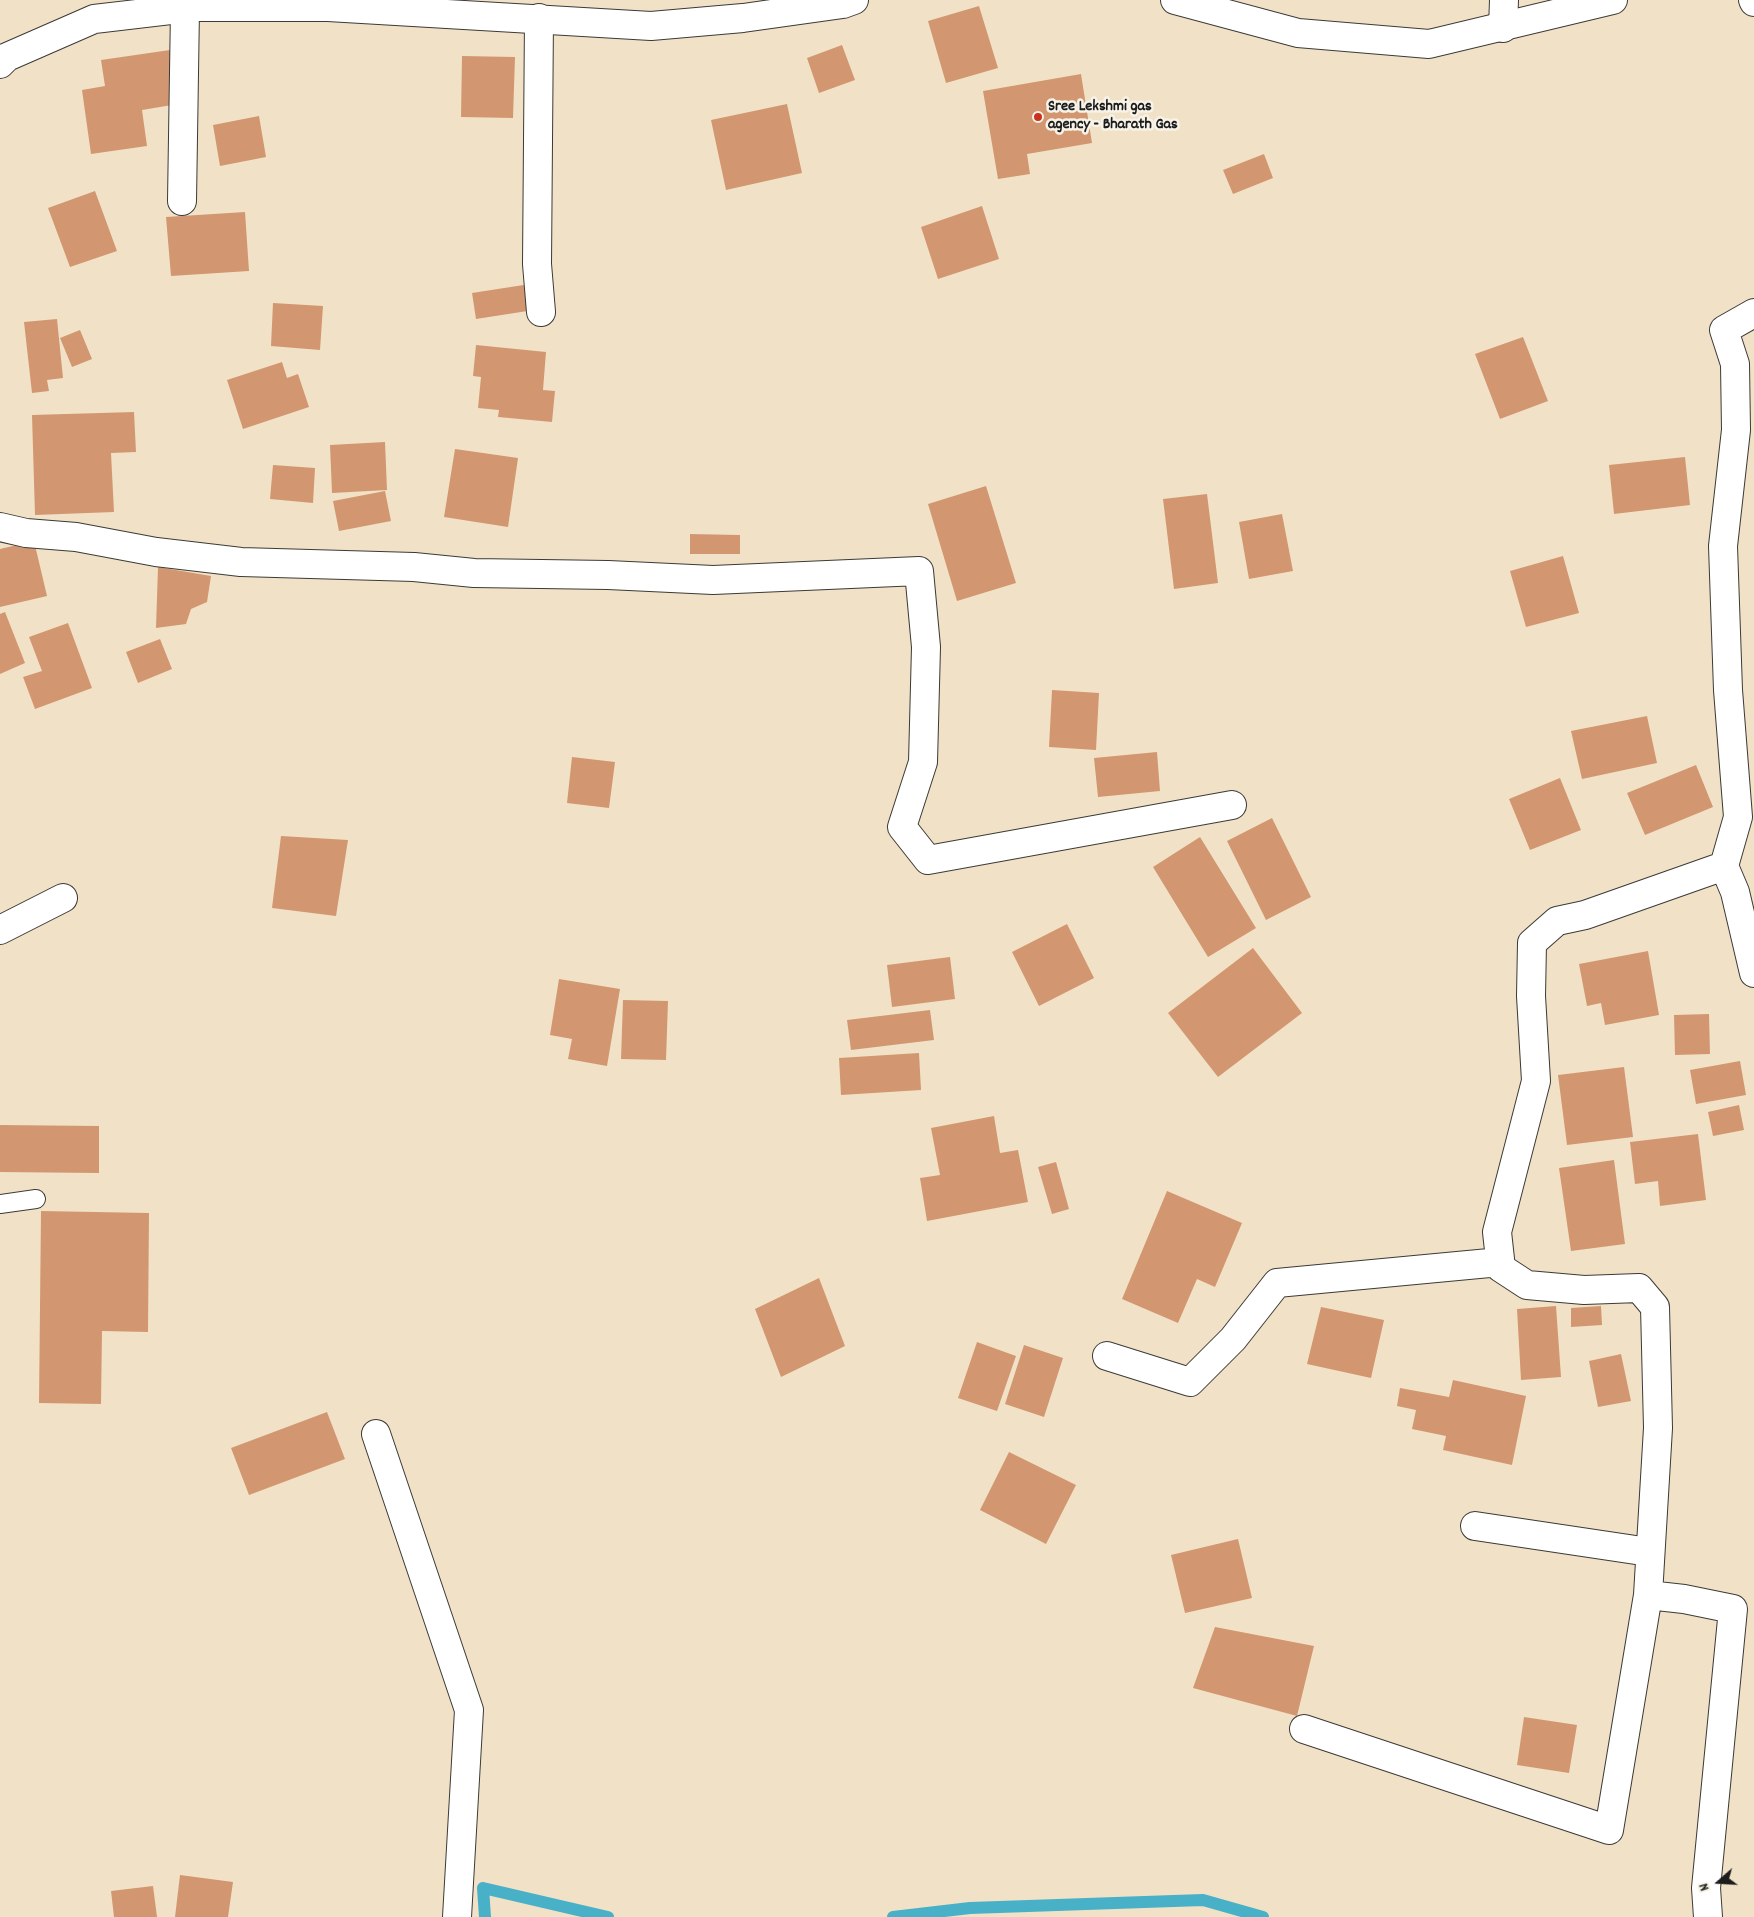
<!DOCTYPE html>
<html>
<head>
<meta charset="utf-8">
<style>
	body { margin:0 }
	#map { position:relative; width:1754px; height:1917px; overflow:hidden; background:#f1e2c7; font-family:Dekko,sans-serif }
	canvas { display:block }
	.north { position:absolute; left:1694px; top:1857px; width:50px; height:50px; -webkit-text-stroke:4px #f7f3e8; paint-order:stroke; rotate:251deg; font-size:14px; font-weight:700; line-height:20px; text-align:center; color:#1c1c1c }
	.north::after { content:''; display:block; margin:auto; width:18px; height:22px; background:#1c1c1c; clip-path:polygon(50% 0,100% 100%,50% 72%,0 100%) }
</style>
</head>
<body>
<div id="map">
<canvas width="1754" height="1917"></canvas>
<div class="north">N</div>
</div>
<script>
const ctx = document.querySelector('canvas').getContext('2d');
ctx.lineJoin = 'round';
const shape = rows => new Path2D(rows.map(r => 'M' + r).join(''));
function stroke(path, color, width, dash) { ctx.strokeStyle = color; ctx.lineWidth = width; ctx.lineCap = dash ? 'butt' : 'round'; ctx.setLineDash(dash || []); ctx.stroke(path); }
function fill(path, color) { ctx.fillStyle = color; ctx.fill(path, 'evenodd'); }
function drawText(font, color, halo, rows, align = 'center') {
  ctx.font = font + ' Dekko,sans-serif'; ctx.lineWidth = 5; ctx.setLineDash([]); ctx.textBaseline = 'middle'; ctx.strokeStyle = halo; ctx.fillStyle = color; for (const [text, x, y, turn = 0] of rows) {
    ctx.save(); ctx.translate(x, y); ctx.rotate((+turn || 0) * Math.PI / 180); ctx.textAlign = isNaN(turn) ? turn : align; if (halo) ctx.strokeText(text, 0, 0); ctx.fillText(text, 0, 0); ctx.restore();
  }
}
stroke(shape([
	[485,1917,483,1888,608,1917],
	[893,1917,970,1908,1203,1900,1263,1917]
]), '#48b1c7', 12);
fill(shape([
	[979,6,998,68,946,83,928,21],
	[842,45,855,80,819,93,807,58],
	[170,50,178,104,142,110,147,146,91,154,82,90,105,86,101,60],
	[462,56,515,57,513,118,461,117],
	[1081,74,1092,143,1027,154,1030,174,998,179,983,91],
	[787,104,802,173,726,190,711,120],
	[259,116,266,157,220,166,213,125],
	[1264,154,1273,178,1233,194,1223,170],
	[95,191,117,251,70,267,48,208],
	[982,206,999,259,938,279,921,227],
	[245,212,249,271,171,276,166,217],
	[530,284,534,310,476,319,472,293],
	[273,303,323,306,320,350,271,346],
	[57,319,63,378,47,380,49,391,32,393,24,322],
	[80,330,92,359,72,367,60,338],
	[1523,337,1548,401,1500,419,1475,354],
	[476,345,546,352,543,390,555,391,552,422,498,417,499,410,478,408,481,377,473,376],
	[282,362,287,378,298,374,309,407,243,429,227,380],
	[134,412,136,452,111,453,114,512,35,515,32,415],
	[385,442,387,490,332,493,330,445],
	[455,449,518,458,508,527,444,517],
	[1685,457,1690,505,1614,514,1609,465],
	[273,465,315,468,313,503,270,499],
	[986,486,1016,583,957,601,928,504],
	[385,491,391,521,339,531,333,501],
	[1207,494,1218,583,1174,589,1163,499],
	[1282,514,1293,571,1249,579,1239,522],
	[690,534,740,535,740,554,690,554],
	[34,541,47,596,0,607,0,549],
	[1563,556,1579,613,1526,627,1510,571],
	[158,567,211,576,207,602,191,609,186,624,156,628],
	[5,612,25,663,0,674,0,614],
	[68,623,92,688,35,709,23,677,42,671,29,637],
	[160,639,172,669,138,683,126,652],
	[1052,690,1099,693,1096,750,1049,747],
	[1647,716,1657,763,1582,779,1571,731],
	[1157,752,1160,791,1098,797,1094,758],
	[572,757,615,762,609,808,567,803],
	[1696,765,1713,807,1645,835,1627,793],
	[1560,778,1581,830,1530,850,1509,799],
	[1272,818,1311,897,1266,920,1227,841],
	[281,836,348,840,336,916,272,908],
	[1200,837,1256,928,1208,957,1153,867],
	[1067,924,1094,978,1039,1006,1012,952],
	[1253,948,1302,1013,1218,1077,1168,1013],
	[1648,951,1659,1015,1605,1025,1601,1003,1587,1006,1579,964],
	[950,957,955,999,892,1007,887,965],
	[559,979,620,989,607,1066,568,1059,572,1039,550,1035],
	[623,1000,668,1001,666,1060,621,1059],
	[930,1010,934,1040,851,1050,847,1020],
	[1709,1014,1710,1054,1675,1055,1674,1015],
	[919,1053,921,1090,841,1095,839,1058],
	[1740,1061,1746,1095,1696,1104,1690,1070],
	[1624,1067,1633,1137,1567,1145,1558,1075],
	[1739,1105,1744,1130,1713,1136,1708,1112],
	[994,1116,1000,1153,1018,1150,1028,1202,927,1221,920,1178,940,1175,931,1128],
	[0,1125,99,1126,99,1173,0,1172],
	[1698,1134,1706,1200,1660,1206,1658,1181,1635,1184,1630,1142],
	[1614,1160,1625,1244,1571,1251,1559,1168],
	[1056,1162,1069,1209,1052,1214,1038,1167],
	[1167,1191,1242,1223,1215,1287,1197,1279,1178,1323,1122,1299],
	[41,1211,149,1213,148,1332,102,1331,101,1404,39,1403],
	[819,1278,845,1346,781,1377,755,1309],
	[1556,1306,1561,1377,1521,1380,1517,1309],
	[1601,1306,1602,1325,1571,1327,1571,1308],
	[1321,1307,1384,1320,1371,1378,1307,1364],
	[977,1342,1016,1356,997,1411,958,1398],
	[1024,1345,1063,1358,1044,1417,1005,1404],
	[1621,1354,1631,1401,1598,1407,1589,1361],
	[1453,1380,1526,1396,1512,1465,1443,1450,1446,1436,1412,1429,1416,1410,1397,1406,1400,1388,1449,1397],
	[327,1412,345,1459,249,1495,231,1448],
	[1009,1452,1076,1485,1046,1544,980,1510],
	[1238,1539,1252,1598,1185,1613,1171,1555],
	[1215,1627,1314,1646,1297,1716,1193,1688],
	[1524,1717,1577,1725,1569,1773,1517,1765],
	[180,1875,233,1882,228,1917,175,1917],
	[153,1886,157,1917,114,1917,111,1891]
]), '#d29770');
const service = shape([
	[0,1204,36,1199]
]);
const minor = shape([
	[1753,0,1754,2],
	[539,18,537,264,541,312],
	[1503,28,1504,0],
	[182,201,185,9],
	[0,527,26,533,76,537,156,552,241,562,414,567,474,573,608,575,713,580,919,571,926,647,923,762,902,827,928,860,1232,805],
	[1724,866,1735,892,1754,973],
	[0,930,63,898],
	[1107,1356,1190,1382,1233,1339,1277,1283,1500,1262],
	[376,1434,469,1710,457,1917],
	[1475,1526,1649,1552],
	[1648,1595,1684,1599,1733,1609,1706,1888,1708,1917],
	[1304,1729,1609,1830,1648,1595,1658,1428,1655,1307,1639,1288,1584,1290,1527,1285,1501,1268,1497,1232,1536,1081,1531,996,1532,943,1557,921,1585,915,1724,866,1738,817,1728,690,1723,546,1736,430,1735,364,1724,330,1754,313]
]);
const secondary = shape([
	[1175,0,1298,33,1429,44,1613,0],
	[0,64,7,57,94,19,196,7,328,7,651,26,743,18,843,4,854,0]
]);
stroke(service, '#3c3a36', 20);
stroke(minor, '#3c3a36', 30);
stroke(secondary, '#3c3a36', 30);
stroke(service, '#fff', 18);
stroke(minor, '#fff', 28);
stroke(secondary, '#fff', 28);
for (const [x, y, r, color] of [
	[1038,117,5,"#c8321e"]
]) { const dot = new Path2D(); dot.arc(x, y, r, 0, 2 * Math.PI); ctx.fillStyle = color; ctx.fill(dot); stroke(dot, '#f7f3e8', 2); }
drawText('bold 16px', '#1c1c1c', '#f7f3e8', [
	["Sree Lekshmi gas",1048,108],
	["agency - Bharath Gas",1048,126]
], 'left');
</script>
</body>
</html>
